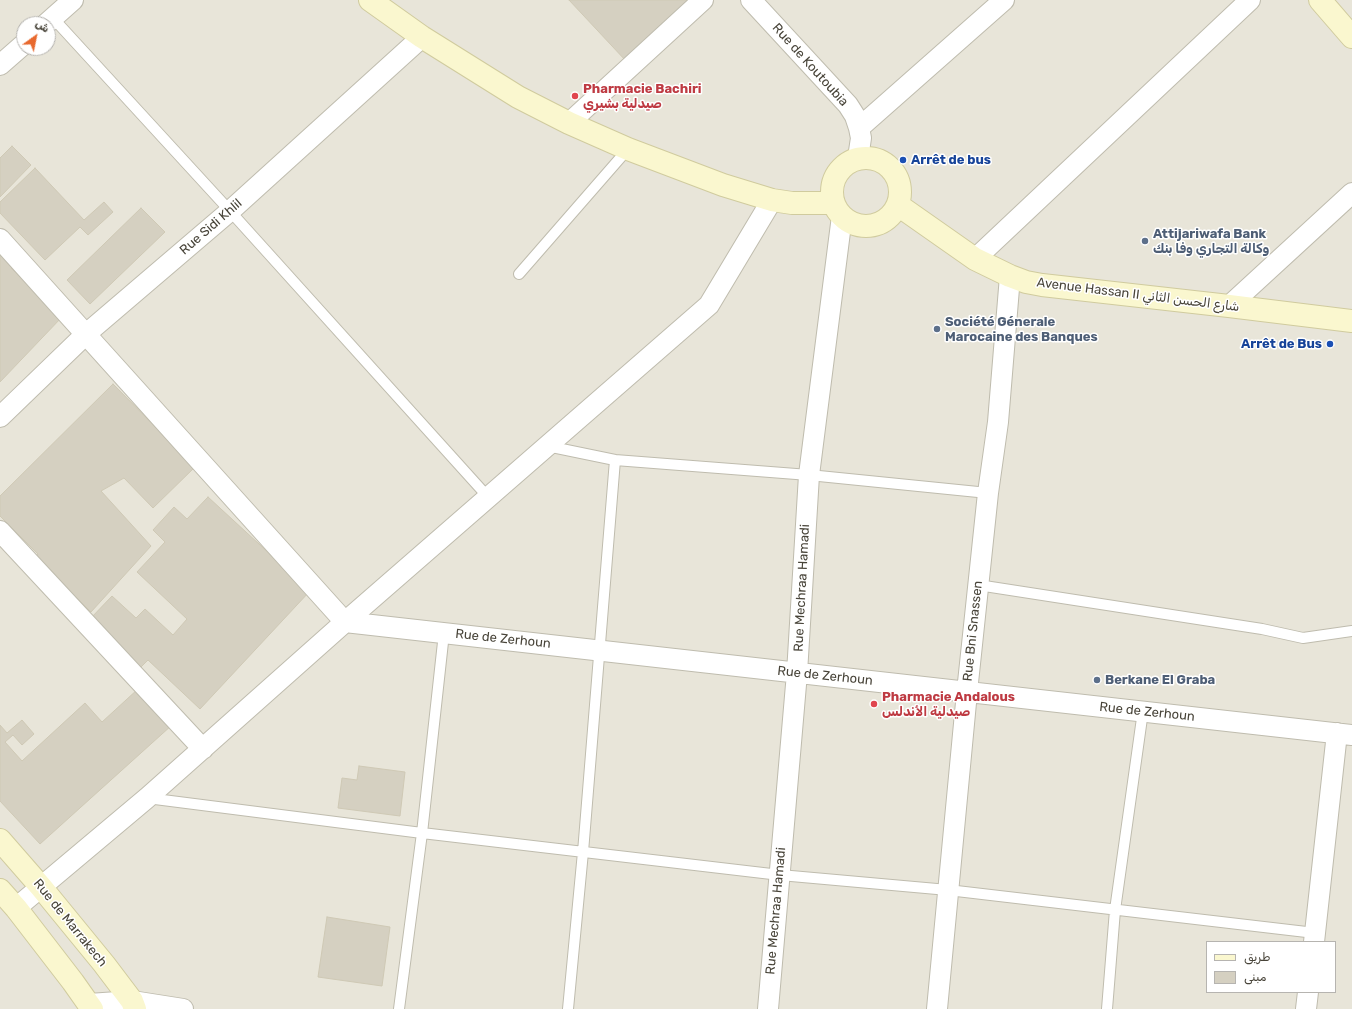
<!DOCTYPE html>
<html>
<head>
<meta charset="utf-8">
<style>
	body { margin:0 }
	#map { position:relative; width:1352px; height:1009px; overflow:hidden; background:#f4f3eb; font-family:Rubik,Vazirmatn,sans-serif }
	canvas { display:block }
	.legend { position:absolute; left:1206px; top:941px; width:130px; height:52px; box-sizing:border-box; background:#fff; border:1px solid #b6b4b0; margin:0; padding:5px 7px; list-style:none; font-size:12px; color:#484439 }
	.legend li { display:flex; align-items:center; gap:8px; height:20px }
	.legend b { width:20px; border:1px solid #b6b4b0 }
	.north { position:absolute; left:16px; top:16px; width:40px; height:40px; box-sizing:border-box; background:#fff; border:1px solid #b6b4b0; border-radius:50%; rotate:33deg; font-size:11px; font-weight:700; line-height:16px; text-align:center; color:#484439 }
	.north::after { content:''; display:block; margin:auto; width:14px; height:18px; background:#e8692e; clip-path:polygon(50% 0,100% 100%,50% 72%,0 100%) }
</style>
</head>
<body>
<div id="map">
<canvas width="1352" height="1009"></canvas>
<ul class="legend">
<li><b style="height:5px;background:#faf7cf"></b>طريق</li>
<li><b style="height:11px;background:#d5d0c1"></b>مبنى</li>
</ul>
<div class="north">ش</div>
</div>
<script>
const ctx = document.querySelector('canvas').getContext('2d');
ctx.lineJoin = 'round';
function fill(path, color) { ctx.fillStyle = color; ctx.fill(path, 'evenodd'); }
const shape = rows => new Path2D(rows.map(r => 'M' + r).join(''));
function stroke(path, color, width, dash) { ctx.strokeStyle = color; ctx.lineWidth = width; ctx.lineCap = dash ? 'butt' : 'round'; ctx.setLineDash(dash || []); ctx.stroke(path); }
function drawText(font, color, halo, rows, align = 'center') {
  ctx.font = font + ' Rubik,Vazirmatn,sans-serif'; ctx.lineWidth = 3; ctx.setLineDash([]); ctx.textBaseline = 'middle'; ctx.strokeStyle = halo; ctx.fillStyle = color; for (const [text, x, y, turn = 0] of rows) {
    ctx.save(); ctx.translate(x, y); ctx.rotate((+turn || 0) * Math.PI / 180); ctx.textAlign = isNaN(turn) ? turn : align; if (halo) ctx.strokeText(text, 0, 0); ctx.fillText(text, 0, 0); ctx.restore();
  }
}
fill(shape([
	[0,0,1352,0,1352,1009,0,1009],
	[24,24,48,24,48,48,24,48],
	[1207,942,1335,942,1335,992,1207,992]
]), '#e8e5d9');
const building = shape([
	[569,0,693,0,626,61,569,0],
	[12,146,31,165,0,197,0,158,12,146],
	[35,168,84,220,104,202,113,212,88,235,80,227,45,260,0,213,0,202,35,168],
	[141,208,165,232,90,304,67,280,141,208],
	[0,253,13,266,11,268,62,317,0,382,0,253],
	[113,384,195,467,153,508,124,478,101,491,151,546,91,612,36,557,38,554,0,516,0,496,113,384],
	[208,497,310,591,200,709,148,660,141,667,90,619,112,596,136,618,145,609,173,635,187,619,137,572,165,542,153,530,174,507,187,519,208,497],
	[138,689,172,725,40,844,0,801,0,725,7,733,22,720,34,734,22,745,13,735,5,742,22,761,85,703,102,722,138,689],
	[359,766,405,772,400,816,338,808,342,778,357,780,359,766],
	[327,917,390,927,382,986,318,977,327,917]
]);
fill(building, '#d5d0c1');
stroke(building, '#cfc9b5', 1);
const lane = shape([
	[53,18,230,211,488,497],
	[519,274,628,149],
	[547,446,615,460],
	[978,585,1262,629,1303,638,1352,631],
	[147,798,422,833,780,875,948,890,1315,933],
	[399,1009,422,833,444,633],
	[568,1009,583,852,615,460,809,475,988,493],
	[1107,1009,1115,910,1143,711]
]);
const street = shape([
	[751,0,848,105,855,116,859,128,861,138,858,158],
	[46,24,73,0],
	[0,65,24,44],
	[569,123,703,0],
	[859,128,1004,0],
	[0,239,345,622,1352,735],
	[975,259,1250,0],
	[1229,306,1352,193],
	[0,417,86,334,230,211,422,37],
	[0,531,203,749],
	[16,908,147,798,345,622,709,305,772,200],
	[1314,942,1337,733],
	[89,1004,132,1001,183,1009],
	[768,1009,797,673,809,475,842,216],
	[937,1009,967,692,988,493,998,422,1010,276],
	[1306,1009,1308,992]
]);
const secondary = shape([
	[370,0,422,37,518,97,569,123,628,149,723,185,772,200,792,203,833,203],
	[1320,0,1352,37],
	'832 192a34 34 0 1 1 68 0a34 34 0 1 1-68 0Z',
	[898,205,975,259,1010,276,1026,282,1042,285,1229,306,1352,321],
	[0,840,41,887,104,964,132,1001,135,1009],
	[0,890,16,908,73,982,92,1009]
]);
stroke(lane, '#bfbcae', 12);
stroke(street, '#bfbcae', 22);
stroke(secondary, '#d0cb9e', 24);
stroke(lane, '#fff', 10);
stroke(street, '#fff', 20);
stroke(secondary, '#faf7cf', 22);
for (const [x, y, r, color] of [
	[575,96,4,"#e0444e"],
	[903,160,4,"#1a4fb4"],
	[1145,241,4,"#5c6f8a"],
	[937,329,4,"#5c6f8a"],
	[1330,344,4,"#1a4fb4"],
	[1097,680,4,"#5c6f8a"],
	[874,704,4,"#e0444e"]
]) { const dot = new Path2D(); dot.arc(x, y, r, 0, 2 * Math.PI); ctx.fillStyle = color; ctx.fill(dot); stroke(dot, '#fff', 1.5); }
drawText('13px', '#484439', '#fff', [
	["Rue de Koutoubia",810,65,48],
	["Rue Sidi Khlil",211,227,-41],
	["Avenue Hassan II شارع الحسن الثاني",1138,295,7],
	["Rue Mechraa Hamadi",802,588,-87],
	["Rue Bni Snassen",973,631,-84],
	["Rue de Zerhoun",503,639,6],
	["Rue de Zerhoun",825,676,6],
	["Rue de Zerhoun",1147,712,6],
	["Rue Mechraa Hamadi",776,911,-85],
	["Rue de Marrakech",70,923,51]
]);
drawText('bold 13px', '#be3a42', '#fff', [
	["Pharmacie Bachiri",583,89],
	["صيدلية بشيري",583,104],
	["Pharmacie Andalous",882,697],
	["صيدلية الأندلس",882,712]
], 'left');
drawText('bold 13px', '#164399', '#fff', [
	["Arrêt de bus",911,160],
	["Arrêt de Bus",1322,344,"right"]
], 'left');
drawText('bold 13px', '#4e5e75', '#fff', [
	["Attijariwafa Bank",1153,234],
	["وكالة التجاري وفا بنك",1153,249],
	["Société Génerale",945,322],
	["Marocaine des Banques",945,337],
	["Berkane El Graba",1105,680]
], 'left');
</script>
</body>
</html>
